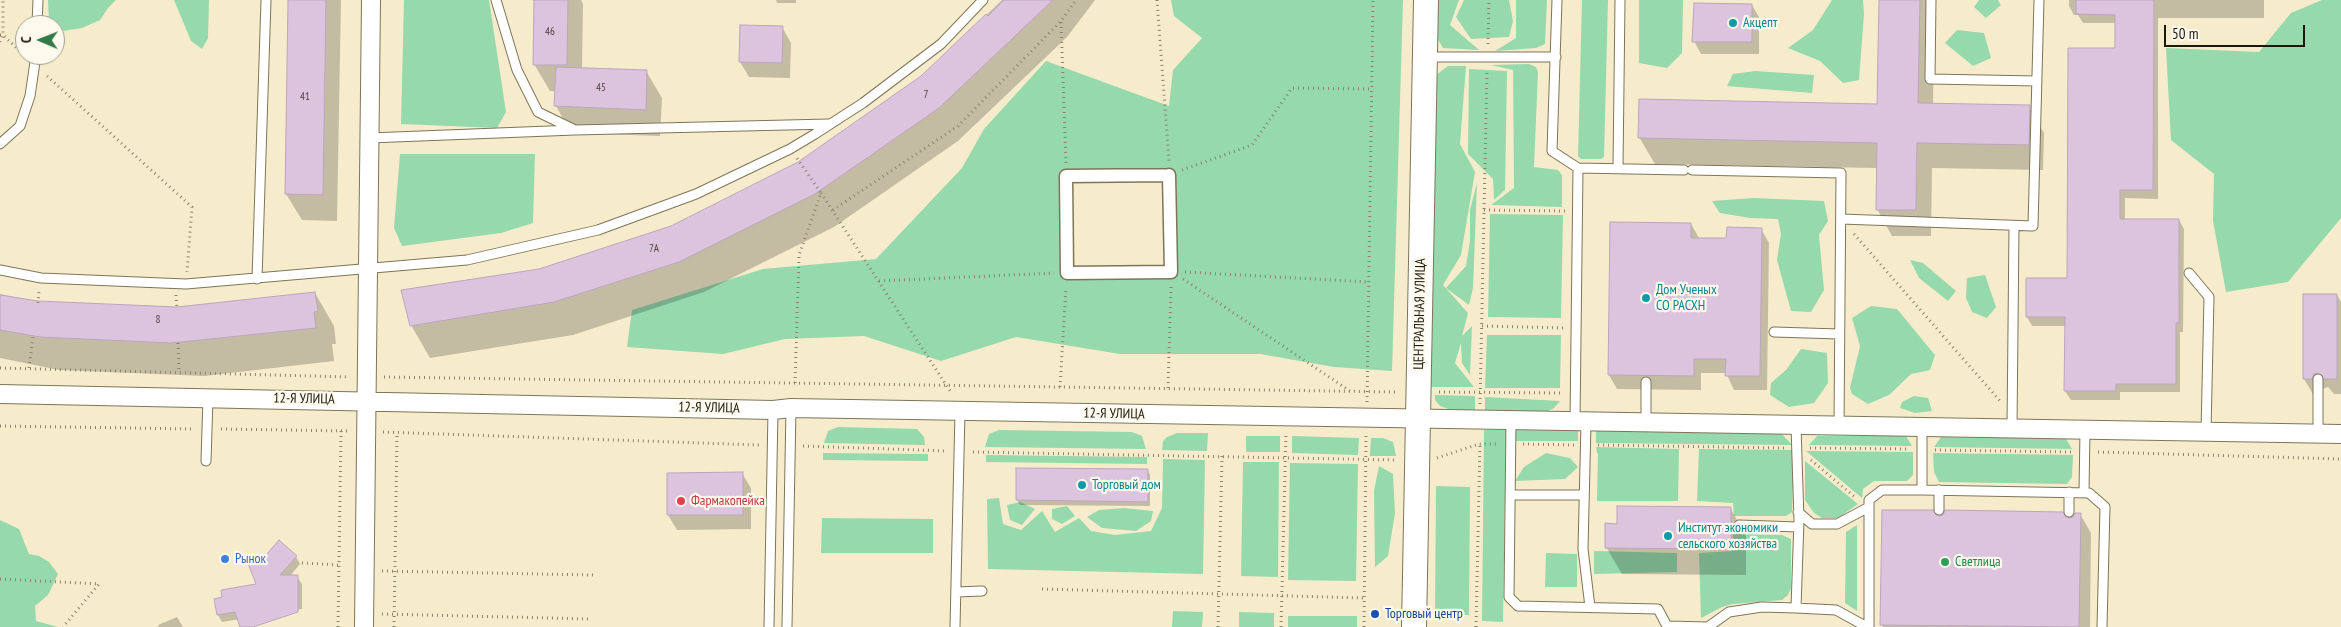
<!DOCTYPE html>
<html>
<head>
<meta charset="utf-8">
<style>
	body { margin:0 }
	#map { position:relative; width:2341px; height:627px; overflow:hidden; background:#f6eccb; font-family:"PT Sans Narrow",sans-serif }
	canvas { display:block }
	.north { position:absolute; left:15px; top:15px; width:50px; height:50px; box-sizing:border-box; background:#fdf9ec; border:1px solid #a39f92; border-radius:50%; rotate:271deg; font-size:14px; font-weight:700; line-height:20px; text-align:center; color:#1b180c }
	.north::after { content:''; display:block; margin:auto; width:18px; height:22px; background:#327b49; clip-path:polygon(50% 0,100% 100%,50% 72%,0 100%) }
	.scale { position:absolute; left:2164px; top:25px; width:141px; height:22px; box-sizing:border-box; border:2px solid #1b180c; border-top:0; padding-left:6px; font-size:15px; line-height:18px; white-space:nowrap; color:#1b180c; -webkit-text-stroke:4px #fdf9ec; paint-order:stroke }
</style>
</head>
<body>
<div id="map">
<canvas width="2341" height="627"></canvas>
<div class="north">С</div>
<div class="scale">50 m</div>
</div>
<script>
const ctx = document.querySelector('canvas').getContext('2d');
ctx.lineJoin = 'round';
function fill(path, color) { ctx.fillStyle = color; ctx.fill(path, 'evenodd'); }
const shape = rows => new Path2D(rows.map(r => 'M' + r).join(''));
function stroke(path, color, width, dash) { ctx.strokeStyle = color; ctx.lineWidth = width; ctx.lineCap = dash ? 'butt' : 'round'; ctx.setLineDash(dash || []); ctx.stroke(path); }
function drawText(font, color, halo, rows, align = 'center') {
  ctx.font = font + ' "PT Sans Narrow",sans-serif'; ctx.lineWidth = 4.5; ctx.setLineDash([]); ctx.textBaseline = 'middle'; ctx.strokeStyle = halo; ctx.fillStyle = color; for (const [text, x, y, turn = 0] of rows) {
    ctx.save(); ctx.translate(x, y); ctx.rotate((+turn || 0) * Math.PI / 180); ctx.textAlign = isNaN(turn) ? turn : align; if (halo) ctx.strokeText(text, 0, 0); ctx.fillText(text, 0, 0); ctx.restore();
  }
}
fill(shape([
	[48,0,116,0,108,8,100,20,82,28,63,31,49,23],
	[174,0,209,0,208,38,202,49,191,41],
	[404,0,489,0,506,112,497,128,401,124],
	[1171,0,1403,0,1392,371,1334,367,1260,354,1120,354,1016,337,941,361,864,336,785,339,723,354,627,347,632,310,763,269,876,259,962,168,984,129,1046,61,1169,106,1173,70,1202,38,1174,16],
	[1169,175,1171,271,1067,273,1066,176],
	[1438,0,1459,0,1450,25,1479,50,1443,48,1437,38],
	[1464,0,1509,0,1513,21,1509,37,1471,39,1456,17],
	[1516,0,1547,0,1545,44,1536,48,1495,51,1516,38],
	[1582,0,1608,0,1604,157,1601,159,1581,159,1578,156],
	[1639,0,1683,0,1682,53,1667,68,1639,63],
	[1832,0,1863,0,1864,14,1859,80,1843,83,1820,61,1788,48,1813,30],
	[1979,0,1998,0,2001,5,1986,18,1974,7],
	[2322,0,2341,0,2341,218,2288,282,2226,292,2213,221,2214,174,2171,140,2166,48,2259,52,2291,13],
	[1957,30,1984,33,1991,58,1973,66,1945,43],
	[1529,64,1536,67,1538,72,1534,167,1558,170,1562,175,1562,207,1491,205,1514,188,1513,70,1491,65],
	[1448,66,1466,66,1460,144,1475,172,1461,255,1443,285,1468,313,1462,336,1472,326,1470,375,1462,363,1461,343,1455,363,1474,387,1431,387,1436,75],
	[1469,69,1507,71,1505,190,1494,200,1493,179,1468,154],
	[1755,71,1814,75,1812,93,1727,86,1733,74],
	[400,154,535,154,533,223,501,233,402,246,394,228],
	[1477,183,1473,288,1469,305,1446,288,1466,266,1470,241,1470,210],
	[1754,198,1824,201,1828,221,1819,235,1824,290,1811,312,1791,311,1777,260,1781,234,1778,219,1750,218,1720,213,1712,201],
	[1490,214,1563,215,1561,318,1488,317],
	[1910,260,1923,263,1956,291,1948,301,1919,278],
	[1985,275,1996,307,1987,318,1972,312,1966,298,1967,278],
	[1871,306,1897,309,1935,355,1930,370,1911,374,1889,395,1868,404,1852,394,1850,388,1860,346,1852,318],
	[1487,335,1561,335,1560,388,1485,388],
	[1801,349,1827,353,1828,383,1814,403,1789,407,1770,395,1771,383,1786,370],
	[1435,395,1475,396,1475,410,1451,410,1440,406,1435,400],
	[1914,396,1928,398,1932,411,1915,413,1900,408,1902,402],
	[1485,397,1560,401,1554,408,1546,412,1485,412],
	[838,427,917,429,924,437,925,445,824,443,828,431],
	[999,430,1132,432,1142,436,1146,449,985,447,989,434],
	[1484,430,1506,430,1503,622,1482,621],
	[1515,430,1578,431,1578,441,1515,441],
	[1596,431,1782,434,1792,445,1596,443],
	[1177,433,1208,433,1207,451,1162,450,1163,441,1167,437],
	[1246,436,1280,436,1280,452,1246,452],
	[1292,436,1359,438,1358,455,1292,453],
	[1817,436,1906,436,1912,446,1809,445],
	[1941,437,2066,439,2072,449,1934,447],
	[1371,438,1383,438,1393,442,1396,456,1370,456],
	[1596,447,1679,449,1678,501,1597,501,1598,453,1597,453],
	[1699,449,1794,450,1792,512,1786,516,1734,516,1733,503,1697,501],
	[1806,451,1913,452,1913,475,1907,481,1874,481,1863,489,1862,498],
	[823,453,928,454,928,461,823,460],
	[1546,453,1570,458,1578,467,1565,479,1515,481,1524,467],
	[1933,453,2073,455,2072,477,2067,484,1939,482,1934,472],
	[986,455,1147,457,1147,464,986,462],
	[1163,459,1205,460,1203,574,988,569,987,499,999,498,1003,524,1021,530,1042,511,1055,532,1079,518,1091,531,1115,535,1151,531,1162,508],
	[1805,461,1858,504,1838,518,1822,518,1814,513,1805,500],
	[1243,462,1279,462,1278,577,1241,576],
	[1290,463,1358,464,1356,581,1288,580],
	[1379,466,1393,474,1395,513,1388,556,1375,567,1374,491],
	[1436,486,1470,487,1469,615,1435,615],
	[1020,502,1035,509,1022,525,1010,520,1007,505],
	[1067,506,1075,516,1062,524,1052,519,1052,509],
	[1124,508,1153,511,1151,521,1136,531,1102,528,1087,517,1099,510],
	[822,518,933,519,933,553,821,553],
	[0,520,19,529,29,554,39,556,49,562,58,574,48,595,35,606,36,621,58,627,0,627],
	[1857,525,1857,611,1845,603,1846,532],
	[1733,534,1782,535,1791,539,1791,588,1788,595,1782,600,1733,604,1722,607,1701,618,1699,553,1732,551],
	[1594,551,1677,553,1677,572,1594,574],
	[1546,553,1577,554,1577,587,1545,587],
	[1173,611,1203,612,1202,627,1172,627],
	[1239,612,1274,613,1274,627,1239,627],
	[1288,616,1357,616,1357,627,1288,627]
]), '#96d9ad');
fill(shape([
	[289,0,341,0,337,221,302,220,286,194],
	[531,0,581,0,583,4,582,69,646,71,662,98,660,136,571,133,556,106,556,91,550,91,534,64,535,1],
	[776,0,796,0,796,3,777,3],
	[1002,0,1095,0,1067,37,958,141,834,227,704,292,573,335,430,358,411,325,539,270,672,227,798,163,922,77],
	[1880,0,1935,0,1933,105,2029,107,2044,133,2043,170,1932,168,1931,236,1892,236,1877,209,1877,168,1655,164,1639,137,1879,105],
	[2069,0,2264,0,2264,18,2158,18,2158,199,2125,198,2125,220,2179,220,2184,229,2183,332,2180,332,2180,392,2120,392,2120,400,2071,400,2065,391,2066,326,2032,326,2027,317,2027,279,2068,279,2116,49,2116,23,2083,23,2078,15,2074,15,2069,6],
	[1752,5,1759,17,1759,54,1701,54,1694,41],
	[782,27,791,43,790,78,749,77,740,62],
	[1691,224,1699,238,1728,239,1761,229,1769,243,1767,390,1734,390,1726,373,1701,373,1701,390,1617,389,1609,375],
	[315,293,334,326,336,344,332,344,334,361,204,376,59,370,0,358,0,294,38,302,177,308],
	[2337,295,2341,302,2341,394,2334,394,2328,387,2323,389,2320,394,2313,394,2304,379],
	[1017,469,1148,471,1150,475,1150,506,1020,505,1017,500],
	[742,473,751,488,751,529,677,530,668,515],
	[1731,509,1746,536,1746,575,1622,574,1606,547,1618,525],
	[2080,514,2091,533,2090,627,1883,627,1881,624,1938,518,2068,520],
	[296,557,300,564,289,577,297,577,302,584,302,609,222,622,218,615],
	[177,617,183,627,159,627,158,625]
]), '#0003');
const building = shape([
	[288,0,326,0,323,195,285,194,288,0],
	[534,0,568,0,567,65,533,65,534,0],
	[1004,0,1053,0,939,108,815,194,679,262,554,302,410,326,401,290,539,269,671,226,798,162,921,76,986,14,988,16,1004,0],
	[1879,0,1920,0,1918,103,2030,105,2029,145,1917,143,1916,210,1876,210,1877,143,1638,138,1639,99,1877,104,1879,0],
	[2076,0,2154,0,2153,190,2120,190,2120,219,2179,219,2179,323,2176,323,2176,384,2116,384,2116,391,2064,391,2065,317,2026,317,2026,278,2067,278,2068,48,2115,48,2115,15,2076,14,2076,0],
	[1694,3,1752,4,1752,42,1692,42,1694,3],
	[740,25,783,26,782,63,739,62,740,25],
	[556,67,647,70,646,110,554,106,556,67],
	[1610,222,1691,223,1691,238,1726,238,1727,227,1762,228,1760,376,1725,376,1726,359,1694,359,1694,376,1608,375,1610,222],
	[315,292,318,311,314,312,316,328,171,343,40,337,0,330,0,295,38,301,177,307,315,292],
	[2303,294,2337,294,2337,379,2324,379,2318,373,2314,374,2312,379,2303,379,2303,294],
	[1016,468,1148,469,1148,502,1016,500,1016,468],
	[743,472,743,515,667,515,667,473,743,472],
	[1617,506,1731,507,1731,549,1605,548,1605,523,1617,524,1617,506],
	[1882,510,1933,510,1939,516,1943,515,1945,510,2063,512,2069,518,2073,517,2075,513,2081,513,2079,627,1880,625,1882,510],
	[279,540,297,556,280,575,298,575,298,612,253,627,240,627,235,612,217,615,214,599,222,597,221,590,256,584,247,561,266,555,279,540]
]);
fill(building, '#dcc4de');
stroke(building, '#bba4be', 1);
const service = shape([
	[496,0,517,70,538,112,573,129],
	[1557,0,1552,151,1578,168],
	[1931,0,1930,79,2037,81],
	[37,25,38,0],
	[1425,57,1556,57],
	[369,138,575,130,829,124],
	[0,144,20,126,30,96,36,55],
	[1618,168,1620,0],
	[1692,170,1841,173,1839,426],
	[1841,219,2033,226,2039,0],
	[0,270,41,278,186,284,467,260,598,230,696,194,790,149,815,134,863,103,941,44,983,0],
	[2189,273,2209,297,2206,432],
	[257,279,266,0],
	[1774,332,1839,334],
	[1511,421,1509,597,1518,606,1658,609,1667,626,1708,627],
	[1575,422,1578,168,1684,170],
	[1586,423,1583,549,1590,607],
	[1646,423,1646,382],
	[1922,428,1922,490,2089,493,2105,507,2102,627],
	[2012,429,2014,226],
	[2318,434,2318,379],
	[206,461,208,398],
	[2084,492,2085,430],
	[1510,495,1584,495],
	[1939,510,1939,490],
	[1798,512,1812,524,1837,524,1869,507],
	[2069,512,2069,492],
	[1739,525,1798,527],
	[956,592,982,591],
	[1796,608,1836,610,1867,627],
	[769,627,773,410],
	[787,627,791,408],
	[955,627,960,411],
	[1708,627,1729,612,1762,607,1796,608,1799,520,1796,426],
	[1869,627,1869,500,1882,490,1922,490]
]);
const pedestrian = shape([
	[1169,175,1171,272,1067,273,1066,176,1169,175]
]);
const minor = shape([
	[0,394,773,410,791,408,2341,434],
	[364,627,371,0]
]);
const secondary = shape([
	[1414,627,1426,0]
]);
stroke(service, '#7e7558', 11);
stroke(pedestrian, '#7e7558', 15);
stroke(minor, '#7e7558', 20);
stroke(secondary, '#7e7558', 26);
stroke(shape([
	[1157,0,1169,161],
	[1061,22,1066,163],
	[0,35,3,35,24,55],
	[0,42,3,35,3,0],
	[1488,44,1489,0],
	[47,76,192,207,187,272],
	[1182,170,1252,145,1292,88,1372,89],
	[821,193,952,394],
	[833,210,958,126,1061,21,1076,0],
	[1484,210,1566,211],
	[1854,234,2000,401],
	[1185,272,1369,282],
	[1183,279,1350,391],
	[879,281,1054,273],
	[176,295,177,309],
	[38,303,39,291],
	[1482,326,1564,328],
	[178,343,179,372],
	[0,368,350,377],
	[29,368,33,336],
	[384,377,1398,392],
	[795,383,799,255,821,193,797,158],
	[1060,387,1066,288],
	[1168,388,1171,287],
	[1439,392,1563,393],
	[1367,402,1373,0],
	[1480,404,1487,70],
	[0,426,194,429],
	[221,429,349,431],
	[383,432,759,445],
	[1523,444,1574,445],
	[1598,445,1784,448],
	[803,446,947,451],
	[1810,448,1909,449],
	[1935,450,2071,452],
	[973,452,1396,460],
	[2098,452,2341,459],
	[1437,458,1479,444,1499,444],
	[1811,460,1856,498],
	[302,563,339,565],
	[382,571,593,575],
	[0,579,99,584,63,627],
	[1042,589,1364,598],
	[382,614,591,619],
	[338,627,341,431],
	[394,627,397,433],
	[1218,627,1222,456],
	[1281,627,1286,433],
	[1364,627,1366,436],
	[1476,627,1480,443]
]), '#8a836d', 3, [1, 4]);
stroke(service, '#fff', 9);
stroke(pedestrian, '#fff', 12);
stroke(minor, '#fff', 18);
stroke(secondary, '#fff', 24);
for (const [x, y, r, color] of [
	[1733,23,5,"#0f9aa8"],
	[1646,298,5,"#0f9aa8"],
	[1082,485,5,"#0f9aa8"],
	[681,501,5,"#e0444e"],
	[1668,536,5,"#0f9aa8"],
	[225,559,5,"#3f7fe0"],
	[1945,562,5,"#2e9e5b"],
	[1375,614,5,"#1a4fb4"]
]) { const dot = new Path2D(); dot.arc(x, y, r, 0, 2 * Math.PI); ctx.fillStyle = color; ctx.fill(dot); stroke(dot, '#fdf9ec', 2); }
drawText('11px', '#4b4340', null, [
	["46",550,32],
	["45",601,88],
	["7",926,95],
	["41",305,97],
	["7А",654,249],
	["8",158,320]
]);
drawText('14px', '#0d838f', '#fdf9ec', [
	["Акцепт",1743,23],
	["Дом Ученых",1656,290],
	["СО РАСХН",1656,306],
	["Торговый дом",1092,485],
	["Институт экономики",1678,528],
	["сельского хозяйства",1678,544]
], 'left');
drawText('14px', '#1b180c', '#fdf9ec', [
	["ЦЕНТРАЛЬНАЯ УЛИЦА",1420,314,-89],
	["12-Я УЛИЦА",304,399,1],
	["12-Я УЛИЦА",709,408,1],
	["12-Я УЛИЦА",1114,414,1]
]);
drawText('14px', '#be3a42', '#fdf9ec', [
	["Фармакопейка",691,501]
], 'left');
drawText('14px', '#366cbe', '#fdf9ec', [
	["Рынок",235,559]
], 'left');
drawText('14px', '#27864d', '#fdf9ec', [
	["Светлица",1955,562]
], 'left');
drawText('14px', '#164399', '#fdf9ec', [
	["Торговый центр",1385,614]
], 'left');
</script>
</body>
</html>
